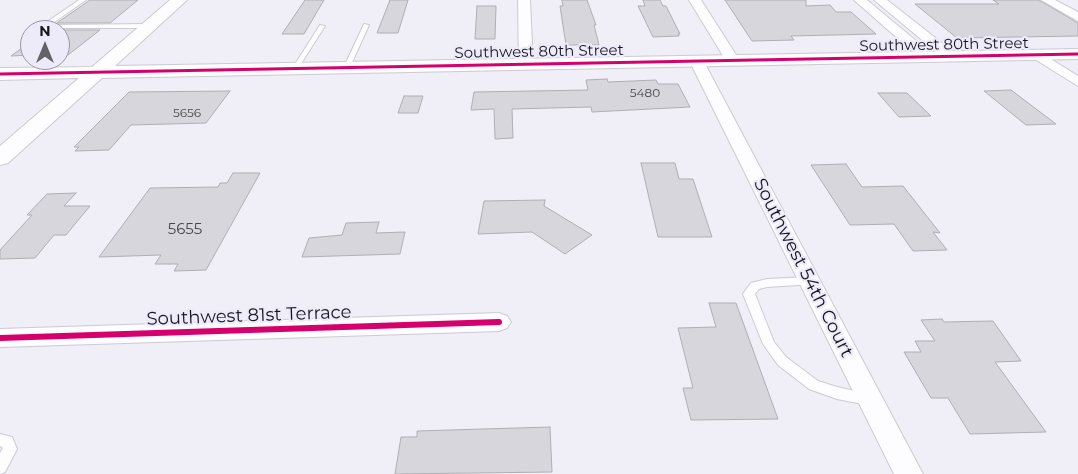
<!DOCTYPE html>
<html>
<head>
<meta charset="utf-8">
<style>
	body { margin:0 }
	#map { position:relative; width:1078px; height:474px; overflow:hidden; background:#f0eef6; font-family:Montserrat,sans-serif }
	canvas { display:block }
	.north { position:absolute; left:20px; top:20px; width:50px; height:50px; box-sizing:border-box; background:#edebfa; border:1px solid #9796a1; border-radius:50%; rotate:0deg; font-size:14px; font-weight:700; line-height:20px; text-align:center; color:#17171b }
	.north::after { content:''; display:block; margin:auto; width:18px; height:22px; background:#636268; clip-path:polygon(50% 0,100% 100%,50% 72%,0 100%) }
</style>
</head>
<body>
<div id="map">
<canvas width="1078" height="474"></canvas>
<div class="north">N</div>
</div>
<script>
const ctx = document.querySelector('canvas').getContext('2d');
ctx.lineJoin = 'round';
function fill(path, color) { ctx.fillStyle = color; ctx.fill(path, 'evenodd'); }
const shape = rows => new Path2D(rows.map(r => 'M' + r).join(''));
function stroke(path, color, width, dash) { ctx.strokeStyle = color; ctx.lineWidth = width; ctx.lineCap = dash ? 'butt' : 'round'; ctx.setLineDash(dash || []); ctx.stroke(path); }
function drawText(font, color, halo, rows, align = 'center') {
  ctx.font = font + ' Montserrat,sans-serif'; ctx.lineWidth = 4.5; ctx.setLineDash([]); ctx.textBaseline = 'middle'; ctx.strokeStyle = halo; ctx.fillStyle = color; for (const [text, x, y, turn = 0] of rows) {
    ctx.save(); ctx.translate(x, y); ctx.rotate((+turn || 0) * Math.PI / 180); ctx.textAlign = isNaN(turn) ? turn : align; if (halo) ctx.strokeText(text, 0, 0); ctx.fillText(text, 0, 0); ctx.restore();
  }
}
const building = shape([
	[90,0,138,0,110,23,57,23,90,0],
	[305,0,324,0,304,34,282,34,305,0],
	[390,0,408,0,398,33,377,33,390,0],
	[562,0,587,0,596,25,594,25,599,45,566,45,560,6,563,6,562,0],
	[643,0,660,0,663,6,666,6,680,34,678,34,679,36,653,37,638,6,645,6,643,0],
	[725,0,806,0,806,6,830,5,836,12,851,12,876,34,791,36,794,40,752,41,725,0],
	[993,0,1039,0,1078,23,1078,36,957,38,915,4,999,4,993,0],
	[477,6,496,6,495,39,475,39,477,6],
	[47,30,100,30,68,55,60,55,60,30,47,30],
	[30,42,30,55,11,56,30,42],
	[607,79,608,82,656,80,658,84,678,84,690,107,592,112,591,107,512,109,513,138,495,139,494,109,471,110,474,92,588,90,586,80,607,79],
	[1011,90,1056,124,1026,125,984,91,1011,90],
	[230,91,206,123,131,125,109,150,75,151,79,147,74,147,129,92,230,91],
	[878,93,907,93,931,116,899,117,878,93],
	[404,96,423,96,418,113,398,113,404,96],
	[641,163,675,163,679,179,693,179,712,237,658,237,641,163],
	[846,164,862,187,903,186,940,233,933,232,947,250,913,251,894,224,850,225,811,165,846,164],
	[233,173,260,173,206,270,174,271,178,264,155,264,161,255,99,257,150,188,218,187,220,183,227,183,233,173],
	[76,193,64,206,90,206,66,235,54,235,35,258,0,259,0,250,32,215,27,215,47,194,76,193],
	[545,200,544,206,592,235,565,254,532,232,478,234,484,201,545,200],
	[379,222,376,233,405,232,400,254,302,257,309,238,342,235,346,223,379,222],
	[709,303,736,303,778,419,691,420,683,388,693,388,678,328,716,327,709,303],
	[942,319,944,322,993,321,1021,361,995,362,1046,432,970,434,948,398,931,398,904,352,921,352,915,341,935,341,921,320,942,319],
	[550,427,552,472,395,474,401,437,417,437,417,431,550,427]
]);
fill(building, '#d7d6dc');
stroke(building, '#afaeb4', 1);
const lane = shape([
	[79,0,86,0,50,25,150,24,153,26,150,28,41,28,41,26,79,0],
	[364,24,369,25,349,69,344,70,343,69,364,24],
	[320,25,325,26,297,70,293,70,292,69,320,25],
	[810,277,814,278,815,281,814,284,767,287,759,289,755,294,774,342,786,357,818,381,837,387,873,395,875,399,873,403,868,405,837,399,809,389,778,365,763,344,743,294,745,291,751,283,767,279,810,277],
	[0,434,12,437,17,449,5,472,0,474,0,453,3,448,0,446,0,434]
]);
const street = shape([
	[518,0,530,0,533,65,526,69,519,65,518,0],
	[689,0,701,0,740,61,738,64,728,64,689,0],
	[854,0,867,0,932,54,934,57,932,60,922,60,854,0],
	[874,0,887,0,956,54,958,57,956,60,946,60,874,0],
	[1041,0,1055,0,1078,12,1078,21,1041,0],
	[1038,51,1078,76,1078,86,1033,58,1031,55,1038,51],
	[697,58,704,62,923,474,894,474,690,62,697,58],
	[499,313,507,316,511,322,507,328,499,331,0,347,0,329,499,313]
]);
const secondary = shape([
	[170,0,187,0,115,66,1078,49,1078,59,102,78,8,163,0,165,0,146,79,78,0,80,0,68,92,67,170,0]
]);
stroke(lane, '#cccbd1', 2);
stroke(street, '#cccbd1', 2);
stroke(secondary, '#cccbd1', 2);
fill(lane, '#fdfcfe');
fill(street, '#fdfcfe');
fill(secondary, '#fdfcfe');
stroke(shape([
	[0,74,1078,54]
]), '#d6006c', 3);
stroke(shape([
	[0,338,499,322]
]), '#d6006c', 6);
drawText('12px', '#47474b', null, [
	["5480",645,93],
	["5656",187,113]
]);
drawText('15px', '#17171b', '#edebfa', [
	["Southwest 80th Street",944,45,-1],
	["Southwest 80th Street",539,52,-1]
]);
drawText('15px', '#47474b', null, [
	["5655",185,230]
]);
drawText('18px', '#17171b', '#edebfa', [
	["Southwest 54th Court",803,268,63],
	["Southwest 81st Terrace",249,316,-2]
]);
</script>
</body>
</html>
